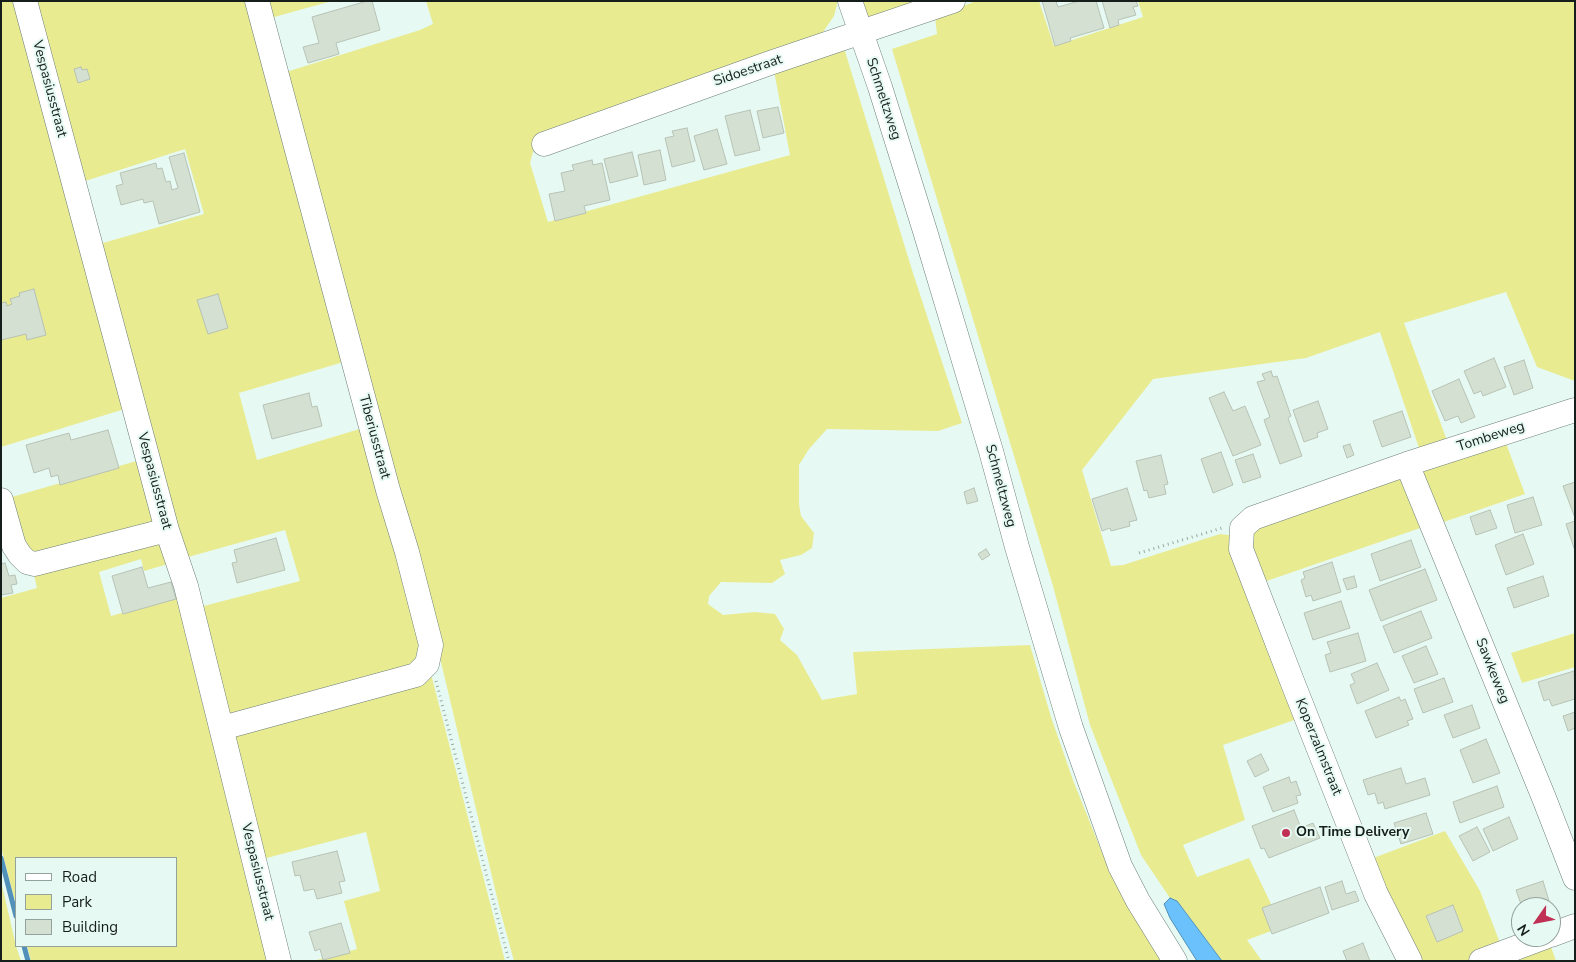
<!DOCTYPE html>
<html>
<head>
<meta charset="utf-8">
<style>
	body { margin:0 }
	#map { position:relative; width:1576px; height:962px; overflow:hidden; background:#e6faf3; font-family:"Nunito Sans",sans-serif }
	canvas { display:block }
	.frame { position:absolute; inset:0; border:2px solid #161e1b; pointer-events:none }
	.legend { position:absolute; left:15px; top:857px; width:162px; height:90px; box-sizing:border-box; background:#e6faf3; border:1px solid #93a29d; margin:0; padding:6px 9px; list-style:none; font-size:15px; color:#161e1b }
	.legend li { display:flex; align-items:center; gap:10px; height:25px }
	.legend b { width:25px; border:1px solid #93a29d }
	.north { position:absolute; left:1511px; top:897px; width:50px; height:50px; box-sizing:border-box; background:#e6faf3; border:1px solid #93a29d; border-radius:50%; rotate:237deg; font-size:14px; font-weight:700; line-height:20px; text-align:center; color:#161e1b }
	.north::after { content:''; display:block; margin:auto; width:18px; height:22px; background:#c03055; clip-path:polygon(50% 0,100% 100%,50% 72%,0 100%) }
</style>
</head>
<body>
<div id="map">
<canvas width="1576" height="962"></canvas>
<div class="frame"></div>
<ul class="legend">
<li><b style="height:6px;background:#fff"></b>Road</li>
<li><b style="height:14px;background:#e9eb91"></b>Park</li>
<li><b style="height:14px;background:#d4e0d2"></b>Building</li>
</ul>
<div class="north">N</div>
</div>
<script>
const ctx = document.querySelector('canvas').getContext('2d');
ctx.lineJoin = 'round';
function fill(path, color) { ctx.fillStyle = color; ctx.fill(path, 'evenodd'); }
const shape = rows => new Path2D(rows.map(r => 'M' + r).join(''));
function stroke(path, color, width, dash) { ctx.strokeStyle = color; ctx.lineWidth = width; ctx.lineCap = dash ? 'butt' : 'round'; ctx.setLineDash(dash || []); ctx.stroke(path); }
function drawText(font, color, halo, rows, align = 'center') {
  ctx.font = font + ' "Nunito Sans",sans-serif'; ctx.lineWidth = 4; ctx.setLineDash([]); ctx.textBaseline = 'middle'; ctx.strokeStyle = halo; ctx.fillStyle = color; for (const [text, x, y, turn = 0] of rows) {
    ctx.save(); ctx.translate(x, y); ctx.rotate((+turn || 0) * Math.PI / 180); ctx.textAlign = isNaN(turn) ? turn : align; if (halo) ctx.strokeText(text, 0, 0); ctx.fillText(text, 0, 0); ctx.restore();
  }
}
fill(shape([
	[1,1,18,1,128,408,1,447],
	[31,1,251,1,347,361,239,393,257,460,366,427,425,642,420,665,231,718,196,608,300,581,285,530,181,559,96,245,204,214,185,149,79,183],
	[262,1,332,1,267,19],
	[426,1,838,1,834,16,823,32,805,40,537,137,530,163,548,222,790,155,774,71,844,48,912,270,962,423,938,431,827,429,809,449,799,465,799,504,801,516,814,533,812,548,801,555,780,560,785,574,772,583,721,582,709,596,708,604,723,615,755,612,775,614,784,629,780,640,797,655,822,700,857,694,853,652,1030,645,1051,717,1073,780,1103,855,1132,913,1164,961,514,961,500,910,431,620,283,73,420,30,433,24],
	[860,1,935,1,868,19],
	[976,1,1039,1,1054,46,1143,17,1138,1,1575,1,1575,381,1537,367,1506,292,1404,323,1449,446,1421,454,1380,332,1306,358,1153,379,1082,470,1111,566,1123,565,1220,534,1236,536,1300,718,1223,745,1245,820,1183,845,1197,877,1249,858,1282,927,1247,940,1262,961,1222,961,1177,901,1170,898,1141,855,1090,725,1053,586,892,49,937,34,935,17],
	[1504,438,1525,494,1438,524,1422,469],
	[140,460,155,523,34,561,5,499],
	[1393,475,1403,479,1426,526,1258,584,1247,551,1251,530],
	[157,536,168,564,144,571,141,559,99,572,111,616,181,596,274,961,31,961,27,946,176,946,176,858,16,858,16,905,1,847,1,598,37,588,33,570],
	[1575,633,1575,667,1522,683,1511,653],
	[431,674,505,961,313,961,357,949,344,901,380,891,366,832,259,860,230,734],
	[1445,831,1480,891,1502,948,1469,961,1416,961,1368,860],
	[1,881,16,946,21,961,1,961],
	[1549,941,1556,961,1521,961,1518,953]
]), '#e9eb91');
const water = shape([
	[1170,898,1177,901,1222,961,1197,961,1170,918,1164,904,1170,898]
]);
fill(water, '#6ac1fc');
stroke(water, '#5190b8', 1);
stroke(shape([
	[1,858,16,916],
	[24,946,28,961]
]), '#5190b8', 5);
const building = shape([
	[367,1,372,1,380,30,336,43,339,54,308,63,303,47,319,43,312,17,367,1],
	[1042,1,1056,1,1058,7,1079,1,1096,1,1104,28,1070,38,1071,41,1055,46,1042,1],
	[1102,1,1136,1,1138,6,1133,7,1136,15,1118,20,1119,25,1110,28,1102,1],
	[81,67,82,70,87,69,90,79,78,83,74,69,81,67],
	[778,107,784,133,763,138,757,111,778,107],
	[750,110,760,150,735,156,725,116,750,110],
	[687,128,695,161,672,167,665,138,674,136,672,131,687,128],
	[717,129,727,164,704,170,694,136,717,129],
	[660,150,666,180,644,185,638,155,660,150],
	[632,152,638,176,610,183,604,159,632,152],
	[184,153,200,212,159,224,153,201,144,203,143,199,121,205,116,186,123,184,120,173,156,163,157,169,162,168,166,182,170,181,172,190,178,188,169,157,184,153],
	[592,160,593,165,602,163,610,200,584,206,586,213,555,221,549,194,565,191,561,173,574,170,572,165,592,160],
	[34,289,46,335,27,340,26,334,1,340,1,303,6,302,7,306,12,304,10,299,20,296,19,293,34,289],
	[218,294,228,328,208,334,197,300,218,294],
	[1494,358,1506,387,1483,396,1481,391,1474,394,1464,371,1494,358],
	[1524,360,1533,388,1514,395,1504,367,1524,360],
	[1271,371,1273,377,1277,376,1291,416,1288,418,1302,456,1280,464,1264,420,1270,417,1257,382,1265,380,1262,374,1271,371],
	[1459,379,1475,417,1461,423,1458,416,1445,421,1432,391,1459,379],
	[1224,392,1233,411,1245,406,1261,445,1233,456,1209,398,1224,392],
	[309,393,312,407,317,406,322,426,272,439,263,405,309,393],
	[1318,401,1328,429,1317,433,1318,437,1304,442,1293,410,1318,401],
	[1402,411,1411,437,1382,447,1373,421,1402,411],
	[108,430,119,468,60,485,58,475,51,477,49,468,34,473,26,445,69,433,71,440,108,430],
	[1350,444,1354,455,1347,458,1343,446,1350,444],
	[1221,452,1233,485,1213,493,1201,459,1221,452],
	[1253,454,1261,477,1243,483,1235,460,1253,454],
	[1161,455,1168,484,1164,485,1166,494,1149,498,1147,490,1144,491,1136,461,1161,455],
	[1575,482,1575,518,1563,486,1575,482],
	[974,488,978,501,967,504,964,492,974,488],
	[1127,488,1137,520,1129,522,1130,526,1111,531,1110,528,1102,531,1092,499,1127,488],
	[1533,497,1542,525,1515,533,1507,505,1533,497],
	[1490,510,1497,528,1476,535,1470,517,1490,510],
	[1575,521,1575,551,1566,524,1575,521],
	[1523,534,1534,564,1506,575,1495,545,1523,534],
	[276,538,285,570,237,583,232,563,237,562,234,550,276,538],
	[1411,540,1421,567,1380,581,1371,554,1411,540],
	[986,549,990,555,982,560,978,554,986,549],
	[1332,562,1341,592,1313,601,1311,595,1306,597,1301,580,1305,578,1303,572,1332,562],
	[5,563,9,576,15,575,17,584,11,585,13,593,1,595,1,564,5,563],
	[142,567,148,588,171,582,176,599,123,614,112,576,142,567],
	[1425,569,1437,600,1381,621,1369,590,1425,569],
	[1354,576,1357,587,1347,590,1343,579,1354,576],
	[1543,576,1549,596,1514,608,1507,588,1543,576],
	[1341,601,1350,628,1313,640,1304,613,1341,601],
	[1421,611,1432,638,1394,653,1383,626,1421,611],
	[1358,633,1366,661,1330,672,1325,655,1331,653,1327,642,1358,633],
	[1426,646,1438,674,1414,683,1402,656,1426,646],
	[1377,663,1389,690,1357,704,1350,685,1355,683,1351,674,1377,663],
	[1574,671,1575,699,1552,706,1549,699,1544,701,1538,682,1574,671],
	[1444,678,1453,702,1423,713,1414,689,1444,678],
	[1399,697,1401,701,1405,699,1413,719,1407,721,1409,725,1376,738,1365,711,1399,697],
	[1472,705,1480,728,1453,738,1444,715,1472,705],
	[1575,712,1575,728,1568,731,1563,716,1575,712],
	[1486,739,1500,773,1473,783,1460,750,1486,739],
	[1261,754,1269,770,1255,777,1247,761,1261,754],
	[1401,768,1406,784,1425,778,1430,795,1385,809,1383,802,1378,804,1375,793,1368,795,1363,780,1401,768],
	[1289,777,1291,783,1296,781,1301,795,1296,796,1298,803,1273,812,1263,787,1289,777],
	[1497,786,1504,807,1460,823,1453,802,1497,786],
	[1294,810,1301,828,1313,823,1320,838,1269,858,1264,848,1261,849,1252,826,1294,810],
	[1426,813,1433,834,1401,844,1394,823,1426,813],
	[1509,817,1518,839,1493,851,1483,829,1509,817],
	[1477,827,1490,852,1473,861,1459,836,1477,827],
	[337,851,345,881,339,882,342,893,317,899,314,889,304,891,300,875,295,876,292,862,337,851],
	[1342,881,1346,894,1355,891,1359,901,1332,910,1325,887,1342,881],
	[1543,881,1549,901,1531,907,1522,907,1516,890,1543,881],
	[1320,887,1329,913,1272,934,1262,908,1320,887],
	[1453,905,1463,931,1437,942,1426,916,1453,905],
	[341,923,350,953,323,960,320,949,315,951,309,932,341,923],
	[1363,943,1370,961,1347,961,1343,951,1363,943]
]);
fill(building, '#d4e0d2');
stroke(building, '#b7c2b5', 1);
const minor = shape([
	[25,1,167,530,186,586,279,961],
	[850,1,880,87,925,231,991,451,1017,547,1071,728,1120,866,1138,901,1175,961],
	[544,144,770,63,953,1],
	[1407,464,1544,798,1575,878],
	[1,500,14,546,20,555,27,562,35,564,167,530],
	[222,728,416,675,427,664,431,645,407,552,388,490,257,1],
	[1551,935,1575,926],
	[1410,961,1376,894,1292,681,1241,549,1242,528,1253,518,1407,464,1575,410],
	[1481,961,1545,937]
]);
stroke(minor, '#6d7f79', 25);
stroke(shape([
	[1139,553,1222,528],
	[436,681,509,961]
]), '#99a9a3', 3, [1, 4]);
stroke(minor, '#fff', 24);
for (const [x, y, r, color] of [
	[1286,833,5,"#c03055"]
]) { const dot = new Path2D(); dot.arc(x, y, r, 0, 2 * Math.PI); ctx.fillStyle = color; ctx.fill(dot); stroke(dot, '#e6faf3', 2); }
drawText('14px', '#161e1b', '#e6faf3', [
	["Sidoestraat",748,71,-19],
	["Vespasiusstraat",49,89,75],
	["Schmeltzweg",883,99,72],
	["Tiberiusstraat",374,437,75],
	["Tombeweg",1491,437,-18],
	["Vespasiusstraat",154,481,75],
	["Schmeltzweg",1000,486,75],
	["Sawkeweg",1492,671,68],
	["Koperzalmstraat",1318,747,68],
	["Vespasiusstraat",257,872,76]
]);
drawText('bold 14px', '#161e1b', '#e6faf3', [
	["On Time Delivery",1296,833]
], 'left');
</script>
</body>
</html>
